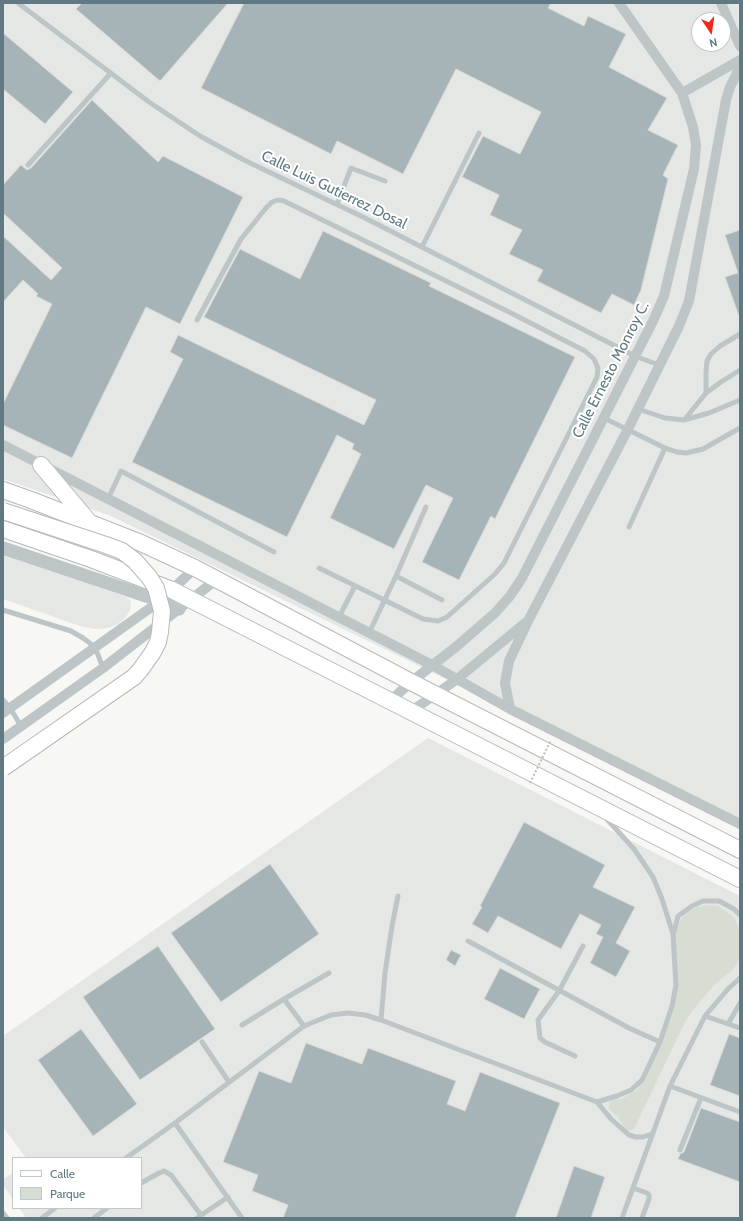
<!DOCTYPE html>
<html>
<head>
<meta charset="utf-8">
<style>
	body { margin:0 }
	#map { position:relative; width:743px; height:1221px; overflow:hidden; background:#f7f7f4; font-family:Cabin,sans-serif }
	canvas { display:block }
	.frame { position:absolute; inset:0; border:4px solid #607982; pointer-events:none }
	.legend { position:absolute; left:12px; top:1157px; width:130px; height:52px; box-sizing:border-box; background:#fff; border:1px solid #bfc9cd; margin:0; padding:5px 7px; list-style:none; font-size:12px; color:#607982 }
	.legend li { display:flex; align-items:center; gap:8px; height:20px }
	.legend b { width:20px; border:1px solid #bfc9cd }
	.north { position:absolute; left:691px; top:12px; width:40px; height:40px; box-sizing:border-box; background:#fff; border:1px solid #bfc9cd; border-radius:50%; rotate:167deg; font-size:11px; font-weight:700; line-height:16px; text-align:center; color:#607982 }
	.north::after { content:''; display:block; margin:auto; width:14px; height:18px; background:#f1291b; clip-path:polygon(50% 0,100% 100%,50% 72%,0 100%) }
</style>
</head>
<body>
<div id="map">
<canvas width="743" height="1221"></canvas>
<div class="frame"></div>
<ul class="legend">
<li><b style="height:5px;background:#fff"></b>Calle</li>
<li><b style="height:11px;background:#d8ddd3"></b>Parque</li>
</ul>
<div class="north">N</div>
</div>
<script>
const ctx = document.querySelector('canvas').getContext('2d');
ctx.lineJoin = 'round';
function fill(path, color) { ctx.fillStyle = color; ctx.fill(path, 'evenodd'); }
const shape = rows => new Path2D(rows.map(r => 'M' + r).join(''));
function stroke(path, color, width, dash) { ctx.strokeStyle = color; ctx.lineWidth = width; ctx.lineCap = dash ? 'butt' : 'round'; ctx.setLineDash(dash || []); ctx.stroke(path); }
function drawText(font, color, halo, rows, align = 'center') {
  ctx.font = font + ' Cabin,sans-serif'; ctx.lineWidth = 4; ctx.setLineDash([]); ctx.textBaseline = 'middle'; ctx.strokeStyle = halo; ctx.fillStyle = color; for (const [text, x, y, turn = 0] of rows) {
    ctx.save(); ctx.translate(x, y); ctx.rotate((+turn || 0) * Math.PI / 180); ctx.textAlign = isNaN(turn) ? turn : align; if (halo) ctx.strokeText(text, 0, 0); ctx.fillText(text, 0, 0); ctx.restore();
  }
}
fill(shape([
	[3,3,740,3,740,822,111,516,3,479],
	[699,20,723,20,723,44,699,44],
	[3,552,126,597,130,600,131,604,130,611,126,617,118,624,108,628,95,629,80,626,3,599],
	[428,738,740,896,740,1218,26,1218,19,1208,141,1208,141,1158,26,1158,3,1127,3,1036],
	[13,1173,13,1199,3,1185,3,1179]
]), '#e5e7e5');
fill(shape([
	[706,905,718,906,731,915,735,920,740,930,740,957,735,967,729,973,715,984,692,1011,684,1024,634,1129,629,1131,626,1130,618,1117,609,1109,609,1105,610,1101,621,1099,637,1090,647,1072,674,1003,675,932,677,926,684,915,689,911,694,908]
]), '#d8ddd3');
const building = shape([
	[82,3,228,3,160,81,76,9,82,3],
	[244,3,551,3,548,8,584,26,588,16,626,34,609,67,667,98,648,130,678,145,663,175,668,179,641,290,634,305,612,294,601,313,537,281,543,270,509,254,522,230,490,215,499,195,462,177,483,136,520,154,541,112,456,69,403,174,337,141,331,154,201,88,244,3],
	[3,33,73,92,45,124,3,89,3,33],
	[92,100,158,162,163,156,243,197,180,324,146,307,72,458,3,425,3,404,52,304,36,296,38,294,23,280,3,302,3,236,51,280,62,268,3,213,3,185,21,165,27,170,31,168,92,100],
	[740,230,740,315,739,316,725,277,738,273,725,235,740,230],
	[323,231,431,283,429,286,575,357,495,519,491,516,459,580,422,562,453,498,426,485,394,549,330,518,361,454,352,449,354,444,337,435,287,537,132,462,183,359,170,352,178,335,364,425,376,400,204,317,240,249,300,279,323,231],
	[524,822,605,865,593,887,635,907,616,943,630,951,616,977,590,963,603,937,596,934,601,925,580,914,561,949,498,916,488,933,472,924,482,907,480,906,524,822],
	[270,864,319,934,221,1002,171,933,270,864],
	[158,946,215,1029,140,1080,83,997,158,946],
	[451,950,461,955,455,966,446,960,451,950],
	[500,968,540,989,524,1019,484,999,500,968],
	[81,1029,137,1104,93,1136,38,1060,81,1029],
	[729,1034,740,1038,740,1096,710,1085,729,1034],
	[306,1043,362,1064,368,1048,456,1081,447,1104,465,1111,480,1072,560,1103,515,1218,283,1218,288,1205,252,1191,258,1175,223,1162,259,1071,291,1083,306,1043],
	[701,1108,740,1122,740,1182,678,1159,680,1154,684,1152,701,1108],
	[574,1166,605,1177,591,1218,556,1218,574,1166]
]);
fill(building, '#a6b3b7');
stroke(building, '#d9d9d6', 1);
const primary = shape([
	[41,465,89,522],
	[3,490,31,500,141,543,195,568,411,682,740,850],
	[3,529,91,559,172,590,740,879]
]);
stroke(primary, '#b3babd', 18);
stroke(shape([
	[18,3,149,102,200,136,244,160,365,218,635,356,659,365],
	[28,165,111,73],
	[337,204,351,168,385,181],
	[422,247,479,133],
	[197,320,241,239,266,208,272,202,278,200,284,201,513,314,585,351,594,359,598,368,597,377,504,563,495,574,447,617,438,621,423,619,319,568],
	[706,393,706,372,707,361,711,354,720,346,740,334],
	[638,409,665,418,684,420,709,413,740,400],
	[604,418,665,448,677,452,686,453,703,449,740,428],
	[685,419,706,393,721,382,740,370],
	[108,499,121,471,274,552],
	[629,527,665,448],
	[396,576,442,600],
	[3,610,71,631,83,638,95,647,103,668],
	[339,617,355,586],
	[369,633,396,576,426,507],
	[3,700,10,708,21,726],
	[674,932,678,916,692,906,703,901,719,901,734,909,740,915],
	[468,941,629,1028,660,1042],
	[705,1016,740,1028],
	[381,1020,385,973,392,926,398,896],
	[728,1024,740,1003],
	[242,1025,284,999],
	[304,1026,284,999,329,973],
	[202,1042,229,1082],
	[575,1056,545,1042,540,1038,538,1020,559,991,583,946],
	[670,1086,740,1112],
	[597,1102,617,1096,631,1090,642,1080,660,1042,672,1006,676,985,673,934,662,899,653,877,634,849,605,817],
	[175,1123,242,1218],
	[680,1150,701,1098],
	[126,1158,175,1123,304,1026,331,1015,348,1013,365,1015,381,1020,597,1102,611,1119,629,1135,636,1137,643,1137,652,1134],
	[141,1183,159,1173,164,1171,171,1175,201,1215],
	[633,1188,647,1193,649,1195,649,1199,642,1218],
	[3,1213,7,1218],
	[42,1218,55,1208],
	[94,1218,107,1208],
	[197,1218,228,1197],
	[622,1218,670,1086,705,1016,728,989,740,978]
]), '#bdc5c7', 5);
stroke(shape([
	[721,3,740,46],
	[682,93,740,60],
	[3,445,432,665,510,709,740,824],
	[390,701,411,682,457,646,495,613,510,596,522,578,653,321,664,296,694,169,696,145,693,127,682,93,619,3],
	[510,709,505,683,509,661,528,621,628,429,679,326,689,301,726,100,730,87,740,67],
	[410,712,456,680,525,623],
	[3,713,160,601,195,568],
	[3,739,103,668,216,580]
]), '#bdc5c7', 10);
stroke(shape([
	[3,548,149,597,179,609]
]), '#bdc5c7', 13);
stroke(primary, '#fff', 16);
const primaryBridge = shape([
	[3,511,106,545,122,551,135,561,149,577,156,588,162,611,160,632,158,642,153,652,141,669,134,677,3,768]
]);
stroke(primaryBridge, '#b3babd', 18, []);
stroke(shape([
	[530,783,551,740]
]), '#babfc1', 2, [2, 2]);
stroke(primaryBridge, '#fff', 16);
drawText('15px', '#607982', '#fff', [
	["Calle Luis Gutierrez Dosal",334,190,26],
	["Calle Ernesto Monroy C.",611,370,-63]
]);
</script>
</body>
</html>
